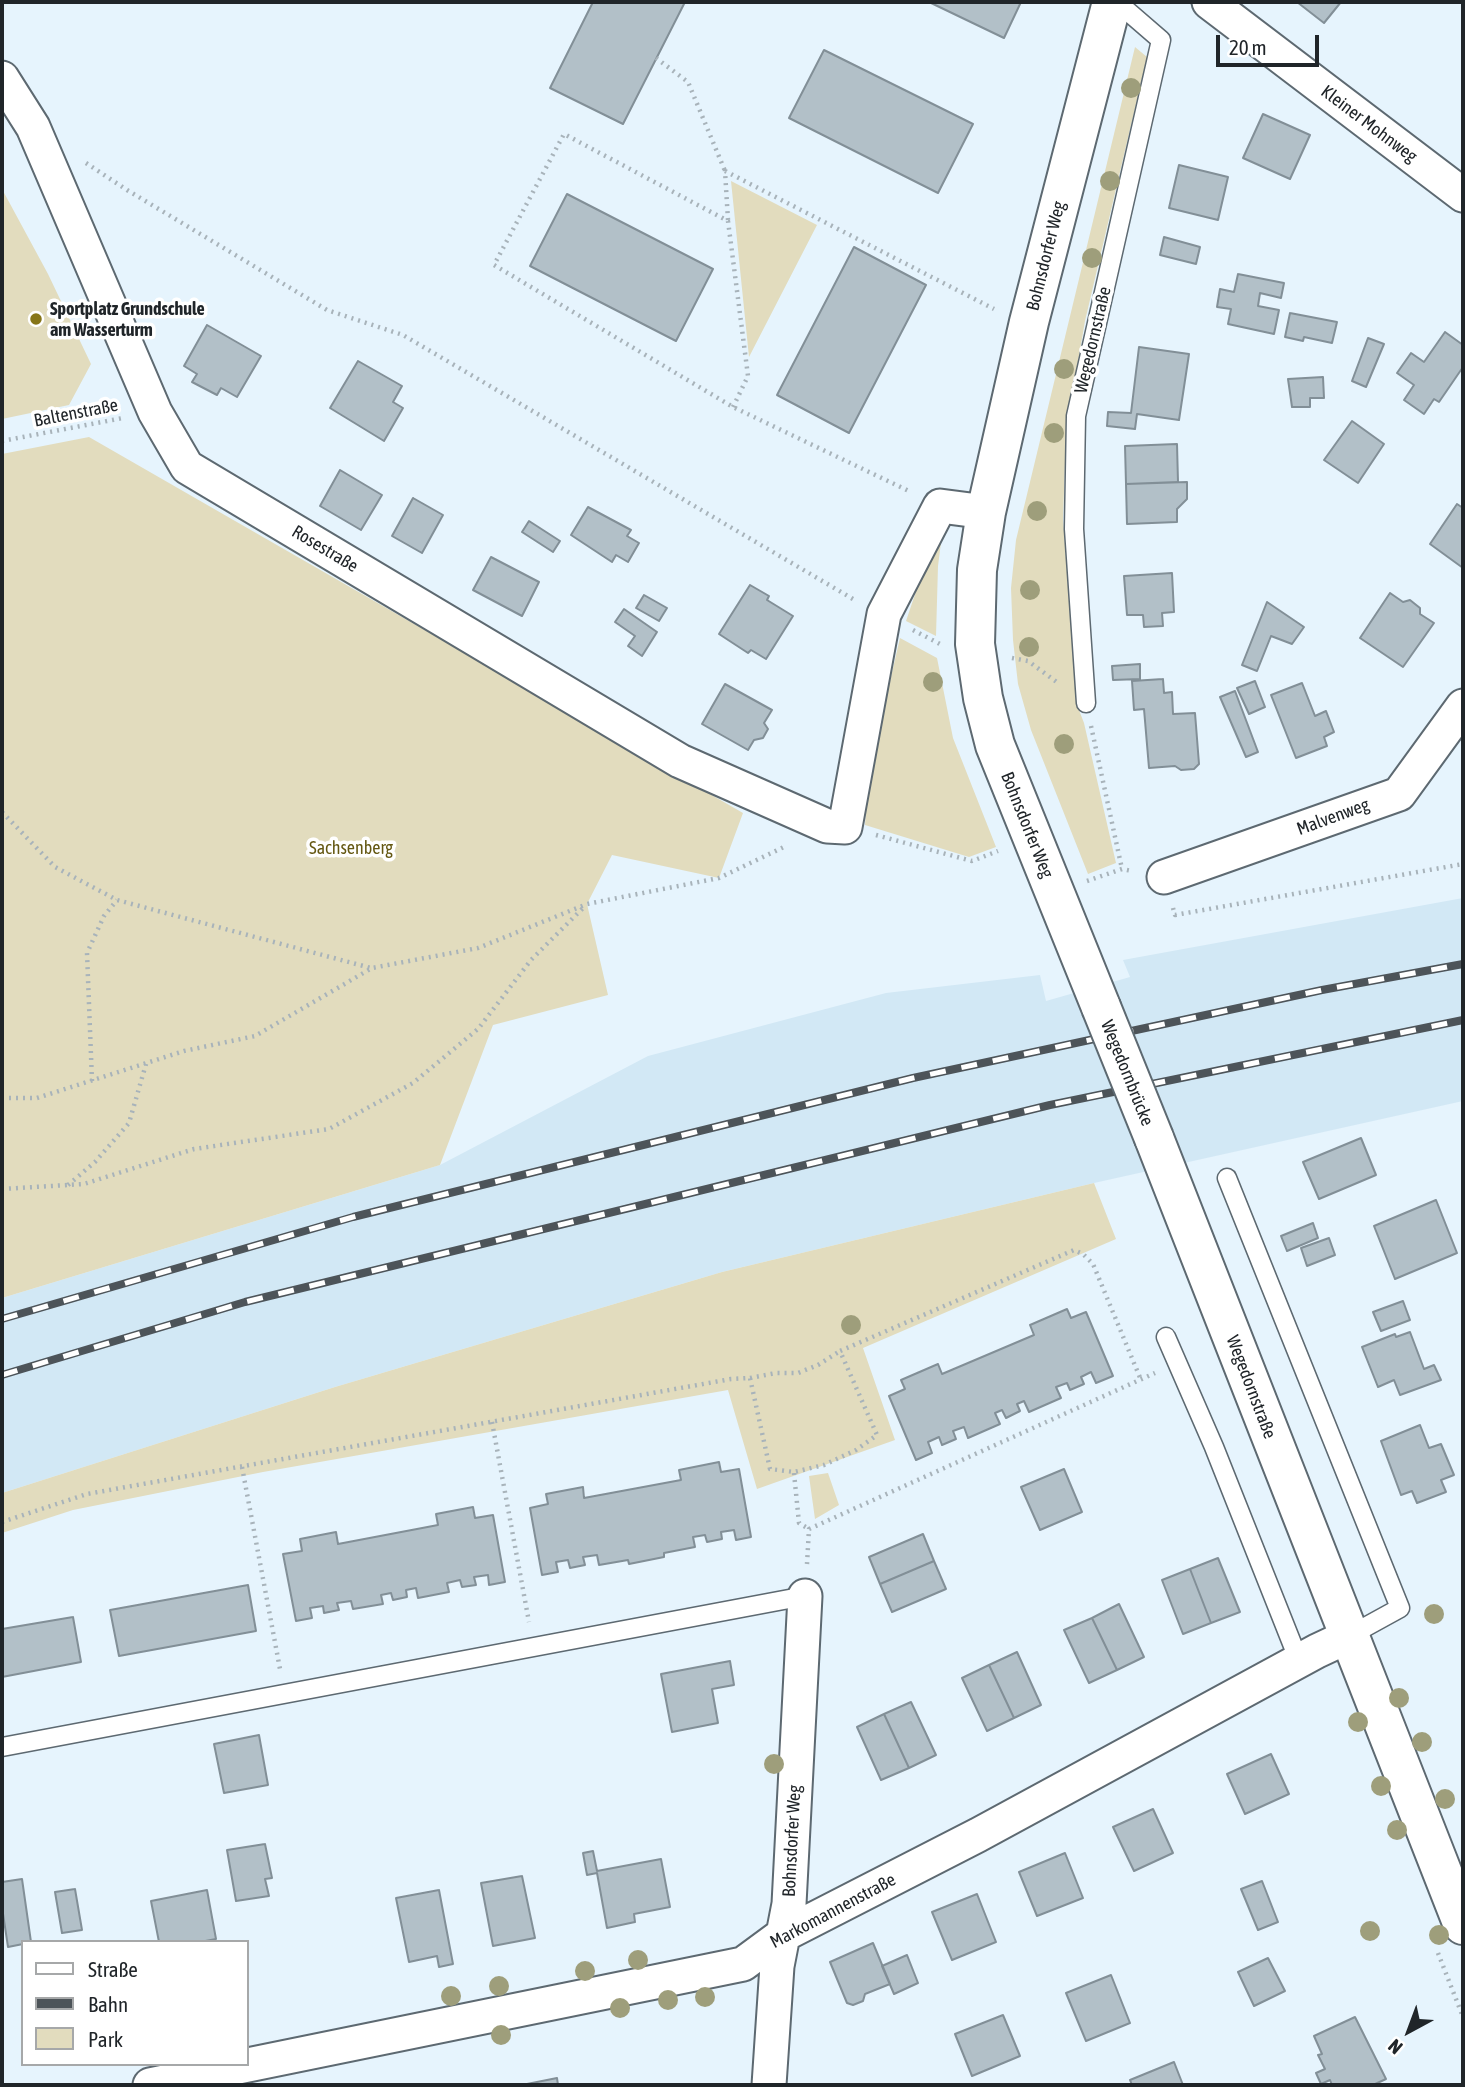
<!DOCTYPE html>
<html>
<head>
<meta charset="utf-8">
<style>
	body { margin:0 }
	#map { position:relative; width:1465px; height:2087px; overflow:hidden; background:#e6f4fd; font-family:"Asap Condensed",sans-serif }
	canvas { display:block }
	.frame { position:absolute; inset:0; border:4px solid #202529; pointer-events:none }
	.legend { position:absolute; left:21px; top:1940px; width:228px; height:126px; box-sizing:border-box; background:#fff; border:2px solid #a6a8a9; margin:0; padding:9px 12px; list-style:none; font-size:21px; color:#202529 }
	.legend li { display:flex; align-items:center; gap:14px; height:35px }
	.legend b { width:35px; border:2px solid #a6a8a9 }
	.north { position:absolute; left:1374px; top:1996px; width:70px; height:70px; -webkit-text-stroke:5px #fff; paint-order:stroke; rotate:221deg; font-size:19px; font-weight:700; line-height:28px; text-align:center; color:#202529 }
	.north::after { content:''; display:block; margin:auto; width:24px; height:32px; background:#202529; clip-path:polygon(50% 0,100% 100%,50% 72%,0 100%) }
	.scale { position:absolute; left:1216px; top:35px; width:103px; height:32px; box-sizing:border-box; border:4px solid #202529; border-top:0; padding-left:9px; font-size:21px; line-height:24px; white-space:nowrap; color:#202529; -webkit-text-stroke:5px #fff; paint-order:stroke }
</style>
</head>
<body>
<div id="map">
<canvas width="1465" height="2087"></canvas>
<div class="frame"></div>
<ul class="legend">
<li><b style="height:9px;background:#fff"></b>Straße</li>
<li><b style="height:9px;background:#4d5459"></b>Bahn</li>
<li><b style="height:19px;background:#e2dcbe"></b>Park</li>
</ul>
<div class="north">N</div>
<div class="scale">20 m</div>
</div>
<script>
const ctx = document.querySelector('canvas').getContext('2d');
ctx.lineJoin = 'round';
function fill(path, color) { ctx.fillStyle = color; ctx.fill(path, 'evenodd'); }
const shape = rows => new Path2D(rows.map(r => 'M' + r).join(''));
function stroke(path, color, width, dash) { ctx.strokeStyle = color; ctx.lineWidth = width; ctx.lineCap = dash ? 'butt' : 'round'; ctx.setLineDash(dash || []); ctx.stroke(path); }
function drawText(font, color, halo, rows, align = 'center') {
  ctx.font = font + ' "Asap Condensed",sans-serif'; ctx.lineWidth = 7; ctx.setLineDash([]); ctx.textBaseline = 'middle'; ctx.strokeStyle = halo; ctx.fillStyle = color; for (const [text, x, y, turn = 0] of rows) {
    ctx.save(); ctx.translate(x, y); ctx.rotate((+turn || 0) * Math.PI / 180); ctx.textAlign = isNaN(turn) ? turn : align; if (halo) ctx.strokeText(text, 0, 0); ctx.fillText(text, 0, 0); ctx.restore();
  }
}
fill(shape([
	[1463,898,1463,1101,1094,1183,722,1272,335,1387,2,1493,2,1298,440,1165,648,1056,886,993,1040,975,1046,1001,1130,977,1123,960]
]), '#d2e8f5');
fill(shape([
	[1135,47,1147,57,1085,321,1071,402,1065,463,1063,519,1077,705,1084,723,1116,863,1088,874,1031,730,1018,684,1013,640,1011,588,1016,540],
	[731,181,817,225,749,357],
	[2,189,48,274,91,364,69,405,2,419],
	[89,437,743,813,719,878,612,855,587,904,608,995,493,1025,440,1165,2,1298,2,454],
	[943,527,938,566,936,636,906,621,929,553],
	[900,638,937,658,953,738,996,847,969,857,865,825,870,747,883,711],
	[1094,1183,1116,1239,863,1348,895,1440,757,1489,728,1390,263,1472,73,1510,2,1533,2,1493,335,1387,722,1272],
	[828,1473,839,1505,815,1519,809,1476]
]), '#e2dcbe');
const building = shape([
	[593,2,685,2,623,124,550,88,593,2],
	[929,2,1021,2,1004,38,929,2],
	[1297,2,1341,2,1324,23,1297,2],
	[824,50,973,124,938,193,789,118,824,50],
	[1263,114,1310,135,1290,179,1243,158,1263,114],
	[1179,165,1228,177,1218,220,1169,208,1179,165],
	[567,194,713,269,676,341,530,266,567,194],
	[1164,237,1200,247,1196,264,1160,255,1164,237],
	[854,247,926,285,849,433,777,395,854,247],
	[1238,274,1284,283,1281,298,1260,293,1258,306,1279,310,1274,334,1228,324,1231,309,1217,307,1220,289,1234,292,1238,274],
	[1290,313,1337,322,1332,343,1304,337,1303,341,1285,337,1290,313],
	[207,325,261,356,237,397,221,388,217,395,192,382,197,374,184,366,207,325],
	[1445,332,1463,345,1463,367,1439,402,1434,399,1424,414,1404,400,1414,385,1397,373,1411,353,1424,362,1445,332],
	[1368,338,1384,344,1366,387,1352,381,1368,338],
	[1139,347,1189,354,1179,420,1137,414,1135,429,1107,426,1108,412,1131,413,1139,347],
	[358,361,402,386,393,402,403,408,384,441,330,408,358,361],
	[1323,377,1324,398,1310,398,1310,407,1292,407,1288,379,1323,377],
	[1352,421,1384,444,1358,483,1324,460,1352,421],
	[1177,444,1178,482,1126,484,1125,446,1177,444],
	[340,470,382,495,361,530,320,506,340,470],
	[1187,482,1187,499,1177,509,1177,522,1127,524,1126,484,1187,482],
	[413,498,443,515,422,553,392,536,413,498],
	[1457,504,1463,508,1463,568,1430,544,1457,504],
	[588,507,631,530,627,536,639,543,628,562,616,555,612,562,571,535,588,507],
	[529,521,560,541,553,552,522,532,529,521],
	[491,557,539,582,522,616,473,590,491,557],
	[1172,573,1174,612,1162,613,1163,626,1144,627,1143,615,1127,615,1124,576,1172,573],
	[750,585,769,596,767,600,793,616,766,659,751,650,748,653,719,634,750,585],
	[1390,593,1403,602,1410,600,1420,608,1420,614,1434,623,1403,667,1360,638,1390,593],
	[644,595,667,608,659,621,636,608,644,595],
	[1267,602,1304,627,1292,644,1271,636,1257,671,1242,665,1267,602],
	[624,609,657,632,642,656,628,646,635,636,615,622,624,609],
	[1140,664,1140,679,1113,680,1112,666,1140,664],
	[1163,679,1164,693,1172,692,1173,714,1195,713,1199,764,1194,769,1181,770,1175,766,1149,768,1144,709,1134,710,1132,681,1163,679],
	[1255,681,1265,707,1249,714,1237,688,1255,681],
	[1302,683,1315,716,1326,711,1334,732,1324,737,1327,746,1296,758,1271,695,1302,683],
	[725,684,772,710,764,723,768,729,763,738,754,740,748,750,702,724,725,684],
	[1235,691,1258,752,1246,757,1220,697,1235,691],
	[1361,1138,1376,1175,1319,1199,1303,1162,1361,1138],
	[1436,1200,1457,1253,1395,1279,1374,1226,1436,1200],
	[1313,1223,1318,1238,1287,1251,1281,1236,1313,1223],
	[1329,1238,1335,1255,1307,1266,1301,1248,1329,1238],
	[1403,1301,1410,1320,1381,1331,1373,1312,1403,1301],
	[1067,1309,1071,1318,1086,1312,1113,1376,1096,1383,1091,1372,1081,1377,1084,1384,1070,1390,1067,1383,1056,1387,1061,1398,1029,1412,1024,1401,1017,1404,1020,1411,1006,1418,1002,1410,995,1413,1000,1424,968,1438,964,1427,953,1431,956,1439,942,1445,939,1437,928,1442,932,1453,916,1460,889,1396,905,1389,901,1380,938,1364,942,1374,1034,1335,1030,1325,1067,1309],
	[1410,1332,1424,1369,1434,1365,1441,1380,1400,1395,1394,1380,1378,1387,1362,1347,1395,1334,1396,1337,1410,1332],
	[1420,1425,1429,1448,1441,1444,1454,1475,1441,1480,1446,1492,1417,1503,1412,1491,1401,1495,1381,1441,1420,1425],
	[719,1462,721,1472,739,1469,751,1537,736,1540,734,1530,721,1532,722,1539,707,1542,705,1535,693,1537,695,1547,664,1553,664,1557,629,1564,628,1560,599,1565,597,1555,583,1557,585,1565,570,1568,568,1560,556,1562,558,1572,542,1575,530,1508,548,1504,546,1494,583,1487,584,1498,681,1480,679,1470,719,1462],
	[1064,1469,1082,1512,1040,1530,1021,1487,1064,1469],
	[473,1507,475,1518,493,1515,505,1582,489,1585,488,1575,474,1577,476,1585,462,1587,460,1580,447,1583,449,1592,418,1598,416,1588,406,1590,407,1597,393,1600,391,1593,381,1595,383,1604,353,1609,351,1601,337,1603,339,1610,324,1613,323,1606,310,1608,312,1618,296,1621,283,1554,302,1551,300,1539,336,1532,338,1544,438,1525,436,1514,473,1507],
	[923,1534,934,1561,880,1584,869,1557,923,1534],
	[1218,1558,1240,1612,1211,1623,1190,1569,1218,1558],
	[934,1561,946,1589,892,1612,880,1584,934,1561],
	[1190,1569,1211,1623,1183,1634,1162,1580,1190,1569],
	[248,1585,256,1631,119,1656,110,1610,248,1585],
	[1119,1604,1144,1657,1117,1670,1092,1618,1119,1604],
	[73,1617,81,1662,2,1677,2,1629,73,1617],
	[1092,1618,1117,1670,1089,1683,1064,1630,1092,1618],
	[1017,1652,1041,1705,1014,1718,989,1665,1017,1652],
	[730,1661,734,1685,712,1689,718,1723,672,1732,661,1674,730,1661],
	[989,1665,1014,1718,987,1731,962,1678,989,1665],
	[911,1702,936,1755,909,1768,884,1714,911,1702],
	[884,1714,909,1768,881,1780,857,1727,884,1714],
	[259,1735,268,1785,224,1793,214,1744,259,1735],
	[1271,1754,1289,1794,1245,1814,1227,1774,1271,1754],
	[1153,1809,1173,1853,1134,1871,1113,1827,1153,1809],
	[265,1844,272,1878,265,1879,269,1896,236,1901,227,1850,265,1844],
	[593,1851,597,1871,661,1859,670,1907,634,1914,635,1922,607,1928,597,1873,587,1875,583,1853,593,1851],
	[1065,1853,1083,1898,1037,1916,1019,1872,1065,1853],
	[522,1876,535,1938,493,1946,481,1883,522,1876],
	[22,1879,31,1942,23,1942,23,1944,8,1947,2,1907,2,1882,22,1879],
	[1262,1881,1278,1922,1258,1930,1241,1889,1262,1881],
	[75,1889,82,1930,62,1933,55,1892,75,1889],
	[207,1890,216,1939,200,1942,159,1942,151,1901,207,1890],
	[439,1890,453,1964,439,1967,437,1956,409,1962,396,1898,439,1890],
	[977,1894,996,1942,952,1960,932,1912,977,1894],
	[873,1943,890,1984,865,1994,863,2001,853,2005,847,2003,830,1962,873,1943],
	[907,1955,918,1983,894,1994,882,1966,907,1955],
	[1268,1958,1285,1991,1254,2006,1238,1972,1268,1958],
	[1111,1975,1130,2023,1086,2041,1066,1993,1111,1975],
	[1003,2015,1020,2056,972,2076,955,2034,1003,2015],
	[1355,2017,1386,2079,1373,2085,1332,2085,1330,2080,1321,2084,1316,2073,1325,2069,1318,2055,1322,2054,1314,2036,1355,2017],
	[1174,2062,1183,2085,1132,2085,1130,2080,1174,2062],
	[557,2078,558,2085,522,2085,557,2078]
]);
fill(building, '#b2c0c8');
stroke(building, '#828f97', 2);
const service = shape([
	[1086,703,1074,529,1076,416,1161,40,1117,2],
	[1227,1178,1400,1608,1349,1636],
	[1166,1337,1214,1447,1299,1661],
	[2,1747,805,1596]
]);
const minor = shape([
	[1209,2,1463,195],
	[2,78,33,127,155,412,187,467,680,761,827,826,845,827,884,614,940,506,986,512],
	[1164,877,1399,794,1463,706],
	[150,2085,743,1964,781,1936,978,1835,1317,1651,1349,1636],
	[769,2085,777,1966,789,1904,805,1596]
]);
const tertiary = shape([
	[1101,1007,995,745,983,698,975,644,977,570,986,512,1029,322,1112,2],
	[1154,1138,1463,1925]
]);
stroke(service, '#5d6971', 21);
stroke(minor, '#5d6971', 37);
stroke(tertiary, '#5d6971', 42);
stroke(shape([
	[656,58,688,82,725,171],
	[86,163,127,190,327,310,403,335,853,599],
	[728,220,725,171,994,309],
	[733,407,748,376,728,221,564,134,494,265,733,407,911,492],
	[2,441,123,418],
	[913,630,940,644],
	[1012,658,1028,661,1058,683],
	[1091,726,1122,869],
	[2,812,55,867,117,900,371,968],
	[876,835,972,861,998,851],
	[1087,881,1122,869,1132,871],
	[1173,908,1175,915,1463,864],
	[92,1081,87,953,104,916,117,900],
	[2,1098,37,1098,184,1051,255,1036,372,968,478,948,587,904,719,878,786,846],
	[68,1185,95,1162,129,1123,146,1064],
	[2,1189,84,1184,194,1149,329,1129,413,1083,478,1029,531,960,584,907],
	[750,1378,776,1373,798,1373,818,1365,840,1351],
	[492,1422,529,1622],
	[242,1467,280,1669],
	[794,1473,799,1523,809,1529],
	[2,1522,87,1494,731,1379,750,1378,770,1469,794,1472,824,1465,856,1450,877,1435,840,1351,1074,1250,1083,1254,1093,1264,1141,1380],
	[807,1564,809,1529,1155,1373],
	[1438,1953,1463,2017]
]), '#a8b3ba', 4.5, [2, 5]);
stroke(service, '#fff', 18);
stroke(minor, '#fff', 33);
stroke(tertiary, '#fff', 38);
const rail = shape([
	[2,1319,353,1217,913,1078,1322,990,1463,964],
	[2,1375,245,1302,1050,1105,1463,1020]
]);
stroke(rail, '#4d5459', 8);
stroke(rail, '#fff', 5, [16]);
const tertiaryBridge = shape([
	[1101,1007,1154,1138]
]);
stroke(tertiaryBridge, '#5d6971', 42, []);
stroke(tertiaryBridge, '#fff', 38);
ctx.fillStyle = '#9e9e7b';
for (const [x, y] of [
	[1131,88],
	[1110,181],
	[1092,258],
	[1064,369],
	[1054,433],
	[1037,511],
	[1030,590],
	[1029,647],
	[933,682],
	[1064,744],
	[851,1325],
	[1434,1614],
	[1399,1698],
	[1358,1722],
	[1422,1742],
	[774,1764],
	[1381,1786],
	[1445,1799],
	[1397,1830],
	[1370,1931],
	[1439,1935],
	[638,1960],
	[585,1971],
	[499,1986],
	[451,1996],
	[705,1997],
	[668,2000],
	[620,2008],
	[501,2035]
]) { ctx.beginPath(); ctx.arc(x, y, 10, 0, 2 * Math.PI); ctx.fill(); }
for (const [x, y, r, color] of [
	[36,319,7,"#867518"]
]) { const dot = new Path2D(); dot.arc(x, y, r, 0, 2 * Math.PI); ctx.fillStyle = color; ctx.fill(dot); stroke(dot, '#fff', 2.5); }
drawText('18px', '#202529', '#fff', [
	["Kleiner Mohnweg",1369,124,37],
	["Bohnsdorfer Weg",1046,256,-76],
	["Wegedornstraße",1093,340,-77],
	["Baltenstraße",76,413,-11],
	["Rosestraße",325,549,31],
	["Malvenweg",1333,817,-20],
	["Bohnsdorfer Weg",1027,825,68],
	["Wegedornbrücke",1127,1073,68],
	["Wegedornstraße",1251,1387,69],
	["Bohnsdorfer Weg",792,1841,-87],
	["Markomannenstraße",833,1911,-28]
]);
drawText('bold 18px', '#202529', '#fff', [
	["Sportplatz Grundschule",50,309],
	["am Wasserturm",50,330]
], 'left');
drawText('18px', '#645711', '#fff', [
	["Sachsenberg",351,848]
]);
</script>
</body>
</html>
